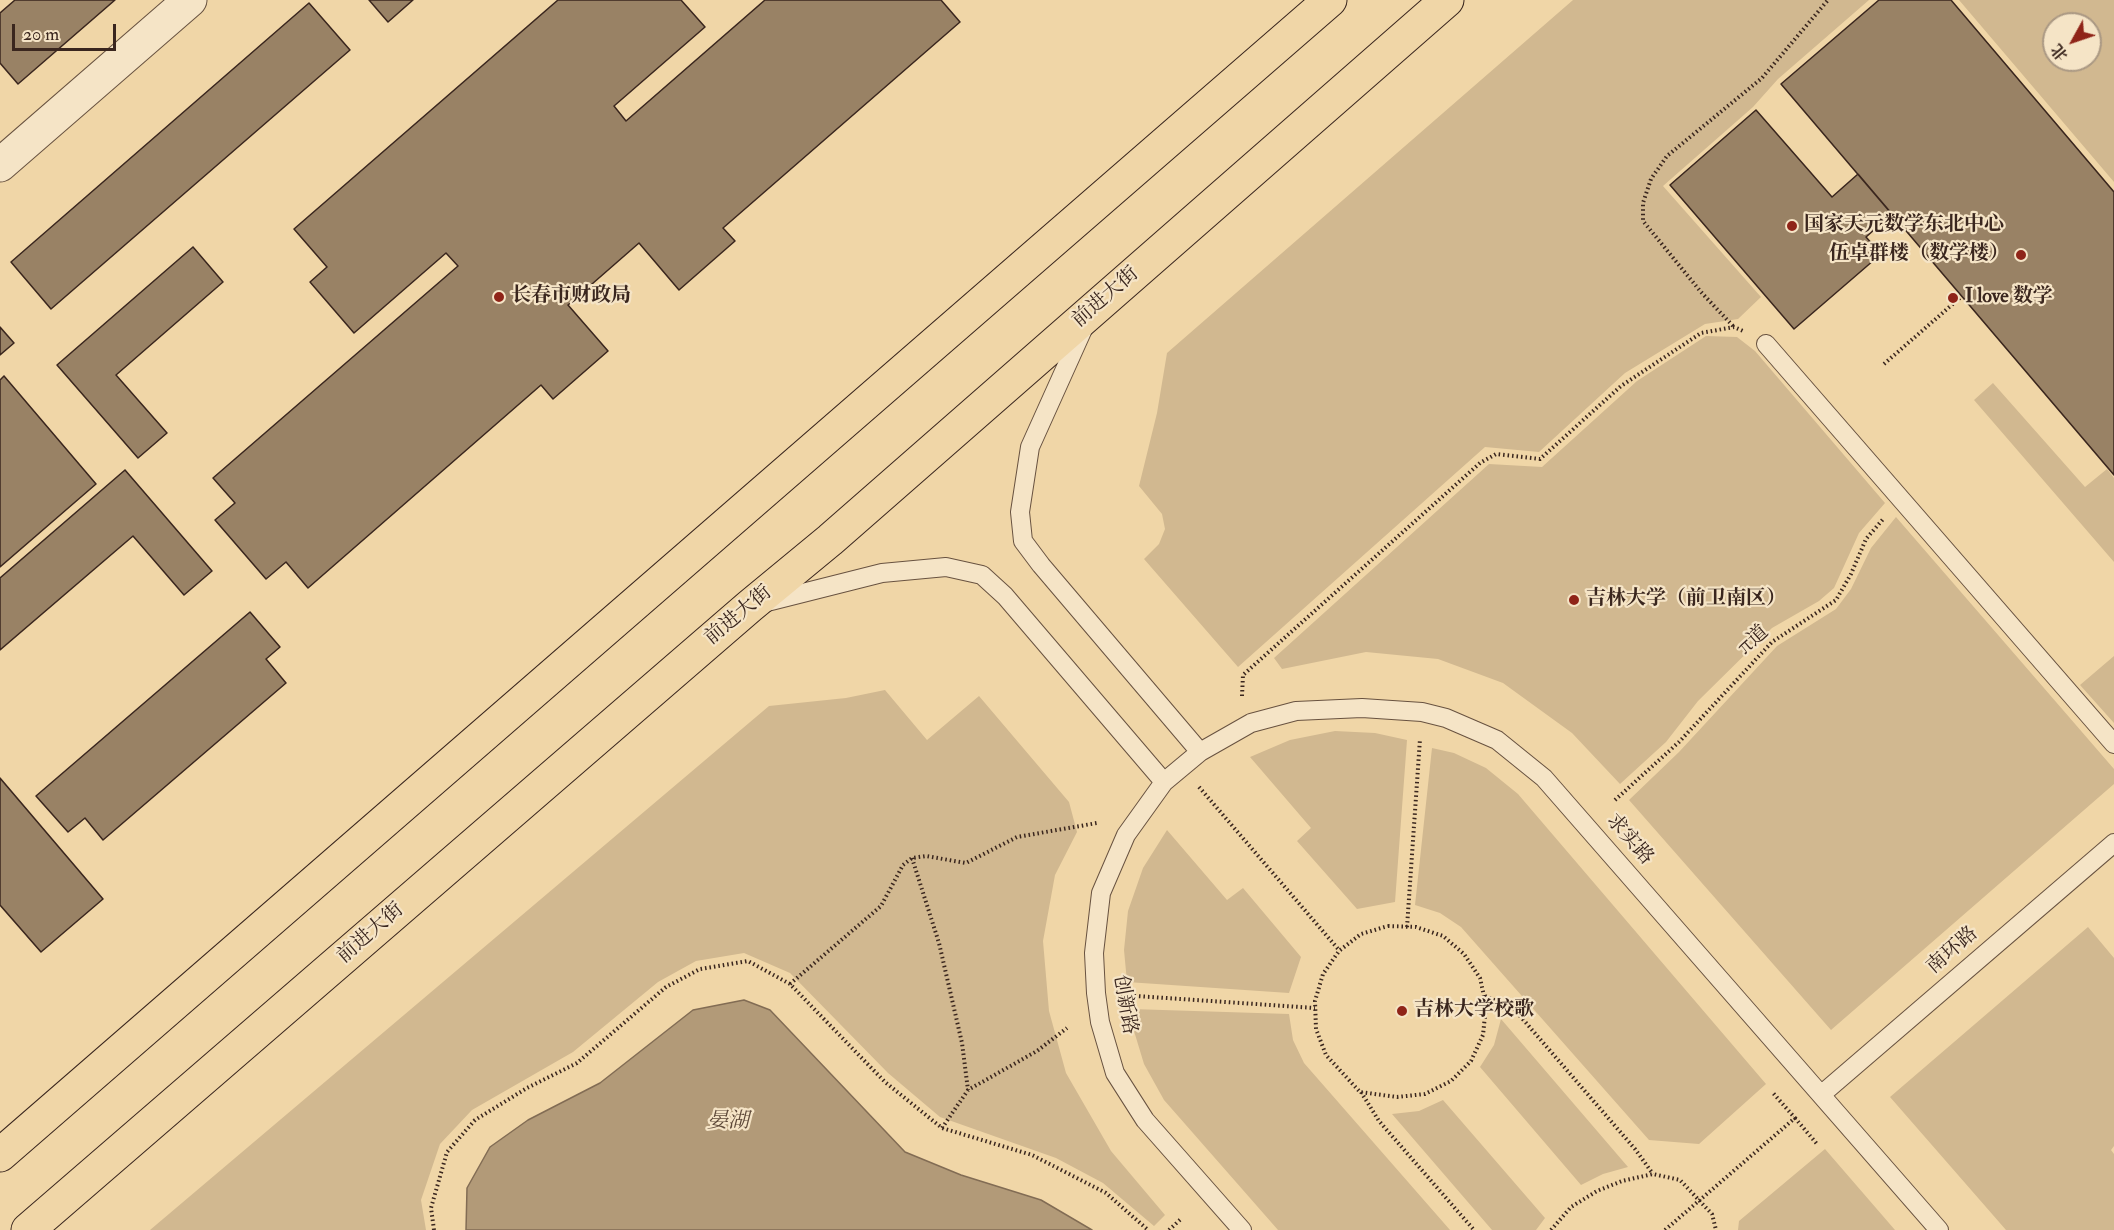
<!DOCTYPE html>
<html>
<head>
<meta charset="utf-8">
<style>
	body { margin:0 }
	#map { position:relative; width:2114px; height:1230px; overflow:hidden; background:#f0d6a7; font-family:"IM FELL Double Pica","Noto Serif SC",serif }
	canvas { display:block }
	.north { position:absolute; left:2042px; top:12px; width:60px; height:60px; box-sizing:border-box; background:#f5e4c6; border:2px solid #aa9883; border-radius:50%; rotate:230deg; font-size:16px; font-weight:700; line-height:24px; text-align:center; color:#3a261e }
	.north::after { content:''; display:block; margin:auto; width:21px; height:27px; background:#8f2418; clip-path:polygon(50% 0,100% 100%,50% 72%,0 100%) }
	.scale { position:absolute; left:12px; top:24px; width:104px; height:27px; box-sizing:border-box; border:3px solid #3a261e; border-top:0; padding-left:8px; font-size:18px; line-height:21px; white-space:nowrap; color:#3a261e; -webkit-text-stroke:4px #f5e4c6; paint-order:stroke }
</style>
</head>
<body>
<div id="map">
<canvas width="2114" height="1230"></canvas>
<div class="north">北</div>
<div class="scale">20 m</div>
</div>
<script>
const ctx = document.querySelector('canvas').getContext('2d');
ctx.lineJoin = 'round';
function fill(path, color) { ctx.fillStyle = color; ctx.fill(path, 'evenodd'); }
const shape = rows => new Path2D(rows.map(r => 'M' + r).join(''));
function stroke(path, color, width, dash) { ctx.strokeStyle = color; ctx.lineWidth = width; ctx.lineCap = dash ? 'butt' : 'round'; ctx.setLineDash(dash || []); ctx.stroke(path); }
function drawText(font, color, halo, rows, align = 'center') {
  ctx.font = font + ' "IM FELL Double Pica","Noto Serif SC",serif'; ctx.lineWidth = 4.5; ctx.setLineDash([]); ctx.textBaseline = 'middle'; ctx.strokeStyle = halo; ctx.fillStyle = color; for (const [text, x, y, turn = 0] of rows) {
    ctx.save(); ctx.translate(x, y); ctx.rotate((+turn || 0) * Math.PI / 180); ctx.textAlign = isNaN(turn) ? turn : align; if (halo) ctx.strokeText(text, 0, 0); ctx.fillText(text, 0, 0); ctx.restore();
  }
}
fill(shape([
	[1573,0,1869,0,1778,79,1753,107,1663,186,1761,297,1738,319,1705,324,1625,373,1539,452,1485,447,1238,667,1144,559,1159,544,1165,529,1162,514,1139,486,1157,413,1167,353],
	[1959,0,2114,0,2114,182],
	[2054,24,2090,24,2090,60,2054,60],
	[1706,336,1737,337,1755,351,1885,503,1859,533,1834,588,1819,601,1772,628,1698,701,1666,742,1620,784,1572,733,1503,683,1438,659,1366,652,1282,669,1274,658,1489,464,1542,467,1637,381],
	[1993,383,2085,487,2107,469,2114,478,2114,562,1974,400],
	[1896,517,2114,769,2114,784,1831,1030,1629,800,1679,752,1777,646,1836,609,1851,589,1871,548],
	[2114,656,2114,723,2080,685],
	[885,690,927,740,979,696,1069,802,1077,832,1055,875,1043,941,1049,1011,1066,1073,1111,1151,1165,1215,1154,1226,1103,1183,1056,1158,940,1117,888,1073,790,973,744,953,696,961,658,982,573,1052,472,1110,440,1144,421,1200,426,1230,150,1230,769,706,846,698],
	[1335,731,1375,733,1407,740,1395,902,1357,909,1297,841,1311,828,1250,757,1290,740],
	[1432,748,1454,753,1486,768,1518,794,1766,1084,1699,1144,1649,1140,1461,927,1440,913,1415,905],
	[1167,830,1227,900,1243,888,1301,957,1289,993,1127,982,1124,950,1128,911,1143,868],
	[2088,927,2114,958,2114,1146,2111,1150,2114,1154,2114,1230,2006,1230,1890,1097],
	[1131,1009,1289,1014,1293,1040,1304,1063,1450,1230,1278,1230,1164,1100,1144,1064,1134,1031],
	[1501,1019,1628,1167,1603,1174,1581,1185,1480,1067,1494,1045],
	[1443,1100,1545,1218,1536,1230,1492,1230,1392,1114,1419,1111],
	[1825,1149,1895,1230,1738,1230,1739,1221]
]), '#d1b890');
const water = shape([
	[744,1000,770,1010,905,1152,961,1175,1041,1200,1092,1230,466,1230,467,1188,490,1147,528,1120,600,1083,693,1010,744,1000]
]);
fill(water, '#b29a78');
stroke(water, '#826c54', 1.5);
const building = shape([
	[15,0,115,0,18,84,0,63,0,13,15,0],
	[369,0,413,0,388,22,369,0],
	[558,0,681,0,705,27,614,106,626,121,765,0,941,0,960,22,723,228,735,241,679,290,639,243,568,305,608,351,553,399,541,385,308,588,286,562,266,579,215,520,235,503,213,478,458,266,446,253,354,333,310,282,327,267,294,229,558,0],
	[1879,0,1951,0,2114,192,2114,475,1781,84,1879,0],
	[309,3,350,50,51,309,11,262,309,3],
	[1756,110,1832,197,1858,174,1892,214,1866,237,1881,254,1794,329,1670,185,1756,110],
	[193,247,223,282,116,375,167,433,138,458,57,365,193,247],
	[0,327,14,343,0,355,0,327],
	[4,376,96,484,0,567,0,380,4,376],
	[125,470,212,571,184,595,133,536,0,650,0,578,125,470],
	[250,612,280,647,266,659,286,683,103,840,85,818,68,832,36,796,250,612],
	[0,778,103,899,41,952,0,905,0,778]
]);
fill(building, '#998265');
stroke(building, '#3a261e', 1.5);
const lane = shape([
	[1084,327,1030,447,1020,512,1023,541,1041,565,1200,752],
	[1766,344,2114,744],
	[763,603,882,573,946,567,982,575,1005,596,1164,782],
	[1822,1094,2114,843],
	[1242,1230,1145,1120,1115,1073,1100,1022,1096,993,1094,953,1101,893,1126,835,1164,782,1200,752,1251,723,1296,711,1362,708,1422,712,1446,718,1497,740,1544,778,1939,1230]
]);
const street = shape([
	[0,165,190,0]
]);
const primary = shape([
	[0,1155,1330,0],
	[28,1230,750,606,830,540,1447,0]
]);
stroke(lane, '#685240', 20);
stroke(street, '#685240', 35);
stroke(primary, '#3a261e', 35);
stroke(shape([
	[1733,326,1701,292,1643,221,1643,203,1651,179,1667,156,1762,78,1828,0],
	[1884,364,1962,296],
	[1242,696,1243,675,1480,463,1496,454,1540,459,1621,386,1701,333,1734,327,1743,331],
	[1199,787,1339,950],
	[1615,800,1679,742,1772,642,1836,600,1851,574,1866,539,1884,518],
	[912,858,939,943,962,1043,968,1090],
	[1388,926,1416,927,1443,936,1464,954,1480,978,1484,996,1486,1006,1483,1035,1471,1061,1451,1081,1425,1094,1397,1097,1360,1092,1326,1055,1316,1029,1315,1001,1323,974,1339,951,1361,934,1388,926],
	[1407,927,1420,739],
	[790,984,881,906,903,865,912,858,926,856,966,863,1017,837,1097,823],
	[1121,995,1315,1008],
	[1485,996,1514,1009,1635,1149,1653,1174],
	[1361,1092,1379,1121,1474,1230],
	[1795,1118,1817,1144],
	[942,1128,968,1090,1037,1051,1067,1028],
	[434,1230,431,1208,447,1152,475,1120,527,1088,577,1063,666,987,700,969,748,961,790,984,885,1082,942,1128,1032,1155,1106,1193,1148,1230],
	[1169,1230,1182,1218],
	[1551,1230,1571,1207,1597,1191,1622,1181,1653,1174,1680,1180,1712,1214,1716,1230],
	[1665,1230,1795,1118,1773,1093]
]), '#3a261e', 4, [1.5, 3]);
stroke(lane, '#f5e4c6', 18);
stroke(street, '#f5e4c6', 33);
stroke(primary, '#f0d6a7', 33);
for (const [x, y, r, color] of [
	[1792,226,6,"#8f2418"],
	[2021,255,6,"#8f2418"],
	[499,297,6,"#8f2418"],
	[1953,298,6,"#8f2418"],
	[1574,600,6,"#8f2418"],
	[1402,1011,6,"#8f2418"]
]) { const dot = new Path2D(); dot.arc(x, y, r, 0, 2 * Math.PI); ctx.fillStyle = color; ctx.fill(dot); stroke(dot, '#f5e4c6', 2); }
drawText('bold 20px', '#3a261e', '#f5e4c6', [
	["国家天元数学东北中心",1804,226],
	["伍卓群楼（数学楼）",2009,255,"right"],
	["长春市财政局",511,297],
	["I love 数学",1965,298],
	["吉林大学（前卫南区）",1586,600],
	["吉林大学校歌",1414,1011]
], 'left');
drawText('20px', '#3a261e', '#f5e4c6', [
	["前进大街",1106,298,-41],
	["前进大街",739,616,-40],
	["π道",1754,641,-42],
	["求实路",1629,840,49],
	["前进大街",371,934,-41],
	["南环路",1953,951,-41],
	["创新路",1124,1005,80]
]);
drawText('italic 21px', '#5e4939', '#f5e4c6', [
	["晏湖",728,1122]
]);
</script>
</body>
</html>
